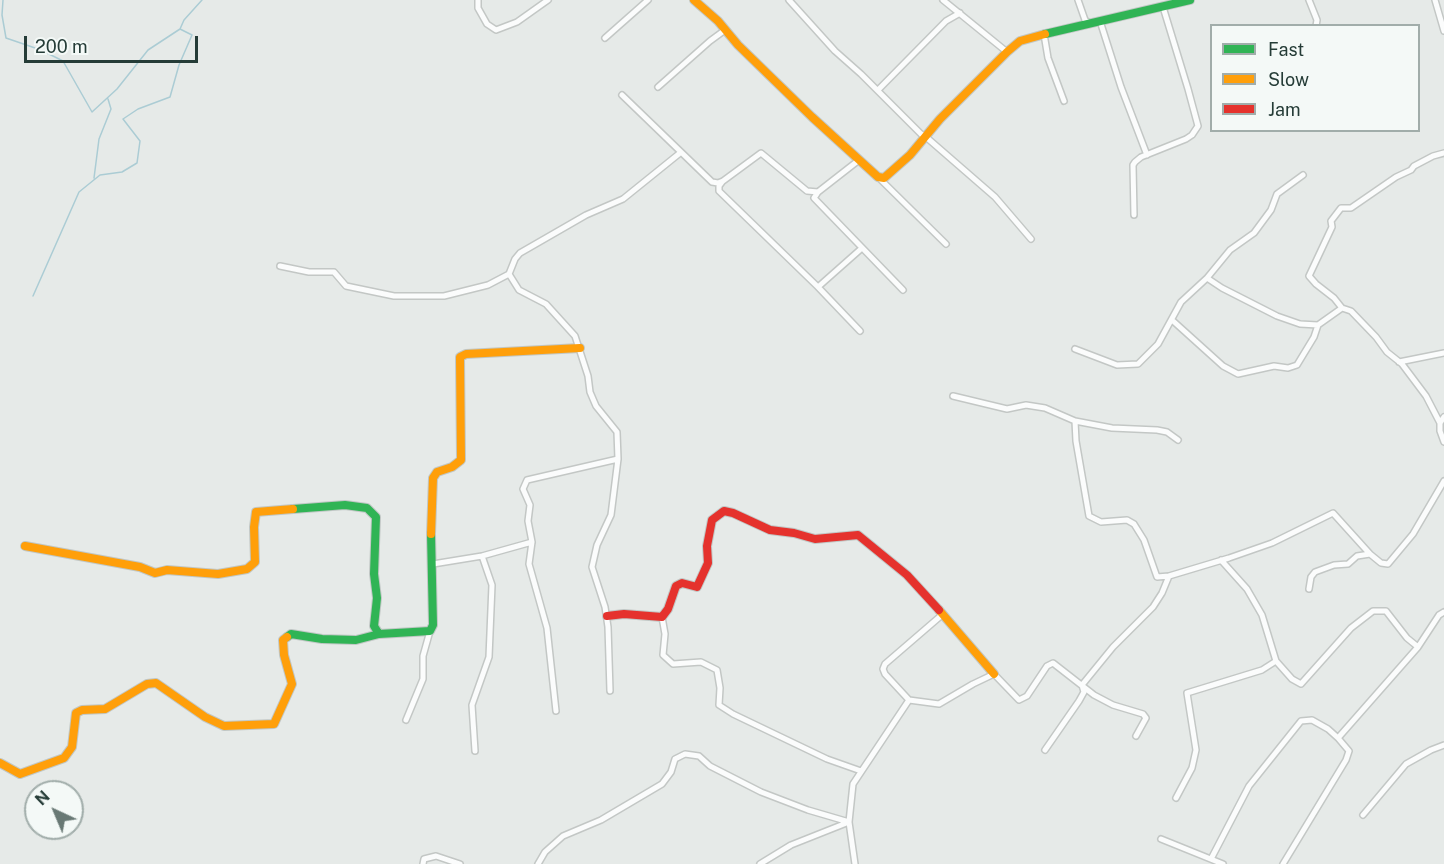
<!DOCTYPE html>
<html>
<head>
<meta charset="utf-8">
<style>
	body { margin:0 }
	#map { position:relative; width:1444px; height:864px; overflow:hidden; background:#e6eae8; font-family:"Public Sans",sans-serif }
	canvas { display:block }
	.legend { position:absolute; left:1210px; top:24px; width:210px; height:108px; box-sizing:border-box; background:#f4f9f7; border:2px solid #a1adaa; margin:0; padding:8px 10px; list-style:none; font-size:18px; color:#253c37 }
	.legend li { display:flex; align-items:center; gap:12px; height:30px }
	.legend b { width:30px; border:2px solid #a1adaa }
	.north { position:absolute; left:24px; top:780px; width:60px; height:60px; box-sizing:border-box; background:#f4f9f7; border:2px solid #a1adaa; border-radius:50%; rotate:316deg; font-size:16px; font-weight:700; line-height:24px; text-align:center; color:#253c37 }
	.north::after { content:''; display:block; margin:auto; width:21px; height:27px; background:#697975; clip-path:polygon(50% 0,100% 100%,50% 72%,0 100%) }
	.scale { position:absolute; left:24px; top:36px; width:174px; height:27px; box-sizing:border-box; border:3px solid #253c37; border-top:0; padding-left:8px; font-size:18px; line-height:21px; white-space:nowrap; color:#253c37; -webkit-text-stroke:4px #f4f9f7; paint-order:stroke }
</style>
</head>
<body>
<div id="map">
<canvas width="1444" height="864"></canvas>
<ul class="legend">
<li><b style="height:8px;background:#30b455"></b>Fast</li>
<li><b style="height:8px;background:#ff9f0a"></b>Slow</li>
<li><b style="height:8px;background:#e5322d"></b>Jam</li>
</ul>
<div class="north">N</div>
<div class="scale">200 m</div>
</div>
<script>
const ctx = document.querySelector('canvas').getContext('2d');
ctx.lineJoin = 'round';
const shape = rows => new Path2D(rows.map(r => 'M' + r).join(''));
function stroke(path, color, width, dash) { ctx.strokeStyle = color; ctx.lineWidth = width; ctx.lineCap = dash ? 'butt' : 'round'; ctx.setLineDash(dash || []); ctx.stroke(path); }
stroke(shape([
	[3,0,2,15,6,38,41,50,63,61,92,112,117,89,148,50,180,29,184,20,202,0],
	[94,178,99,139,111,109,108,99],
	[33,296,79,192,100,175,122,172,137,163,140,141,123,119,138,109,170,97,179,65,192,35,180,29]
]), '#abccd4', 1.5);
const street = shape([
	[478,0,478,8,487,24,496,30,517,22,548,0],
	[789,0,835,51,861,74,921,134,926,137,995,197,1031,239],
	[943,0,1007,52],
	[1078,0,1085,20,1089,23],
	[1309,0,1317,20,1316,26],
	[1435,0,1444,31],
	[1100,21,1121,87,1147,155],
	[1044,34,1048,58,1064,101],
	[605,38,648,0],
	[658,87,710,41,725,30],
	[878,90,946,21,960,13],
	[622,95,712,182,718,183,723,181,761,153,807,191,818,192],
	[859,160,818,192,814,198,903,290],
	[1303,175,1277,194,1271,210,1254,233,1230,250,1207,278,1222,288,1277,316,1300,324,1318,325,1342,308,1351,311,1376,337,1387,352,1402,364,1426,396,1440,423],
	[878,177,946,244],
	[722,182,719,186,719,191,818,287,860,331],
	[1134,215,1133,165,1135,162,1141,157,1186,139,1192,135,1198,126,1188,89,1163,7],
	[280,266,309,272,334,272,346,286,394,296,444,296,488,285,509,274,515,259,520,253,586,215,623,199,680,153],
	[509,274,519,290,546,304,575,336,588,376,590,392,596,406,617,432,618,459,611,515,597,545,592,567,605,607,608,627,610,691],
	[818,287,862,248],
	[1342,308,1334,298,1316,284,1309,276,1332,227,1331,221,1341,208,1351,208,1396,177,1411,170,1414,166,1433,156,1444,153],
	[1172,320,1223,366,1238,374,1274,366,1288,368,1297,365,1314,337,1318,325],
	[1075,349,1117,365,1138,364,1158,344,1181,302,1207,278],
	[1399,362,1444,353],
	[953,396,1007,409,1026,405,1045,408,1075,421],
	[1444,417,1440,423,1440,431,1444,442],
	[433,564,482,556,532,542],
	[1169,576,1157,577,1144,540,1134,524,1127,520,1101,522,1089,516,1076,441,1075,421,1112,428,1157,430,1167,432,1178,440],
	[1309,589,1311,577,1315,572,1334,565,1348,564,1357,556,1370,554,1381,563,1388,564,1413,534,1444,481],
	[662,617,665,634,663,655,673,664,701,662,717,670,720,688,719,705,733,714,827,759,861,771],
	[1276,661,1292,679,1301,684,1351,628,1373,611,1386,611,1407,638,1418,647],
	[909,700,885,674,883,669,885,664,943,614],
	[556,711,547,628,529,564,532,542,528,521,530,505,523,489,527,480,618,459],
	[406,720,423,679,423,656,430,631],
	[1045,750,1079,701,1084,692,1082,685,1113,647,1153,607,1162,593,1169,576,1229,558,1272,543,1333,513,1370,554],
	[475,751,472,705,489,657,492,585,482,556],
	[1176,798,1192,768,1196,750,1187,693,1262,670,1276,661,1262,615,1247,589,1221,560],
	[1363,815,1406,764,1431,750,1444,745],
	[1161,839,1223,864],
	[1211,859,1249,786,1301,721,1312,720,1328,729,1338,738,1418,647,1439,615,1444,612],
	[423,864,424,859,436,856,460,864],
	[538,864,545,852,563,836,601,820,662,784,671,772,675,759,685,754,699,756,710,766,761,792,808,810,849,822,791,845,760,864],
	[855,864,849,822,853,784,909,700,939,704,973,684,994,674,1019,700,1027,696,1047,666,1053,663,1094,695,1113,705,1143,714,1146,718,1136,736],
	[1283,864,1346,760,1349,751,1338,738]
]);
const fast = shape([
	[1045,34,1190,0],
	[293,509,345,505,367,508,376,517,374,574,377,598,374,626,379,634,430,631,433,625,431,534],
	[287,637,291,634,322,639,356,640,379,634]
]);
const slow = shape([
	[694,0,718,21,738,45,812,117,878,177,884,178,910,155,940,119,1007,52,1020,41,1045,34],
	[431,534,433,478,437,472,452,467,461,460,460,357,466,354,580,348],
	[25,546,140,567,155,573,167,570,218,574,247,569,255,562,254,527,256,512,293,509],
	[939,610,994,674],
	[0,763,20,774,64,758,72,747,76,713,82,710,105,709,147,684,156,683,205,717,224,726,274,724,292,684,284,655,283,640,287,637]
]);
const jam = shape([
	[607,616,624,614,662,617,668,609,676,586,682,583,697,587,708,563,707,546,712,520,724,511,733,513,770,530,794,533,815,539,858,535,907,575,939,610]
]);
stroke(street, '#c3c7c5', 8);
stroke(fast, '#c1c7c5', 10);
stroke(slow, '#c1c7c5', 10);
stroke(jam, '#c1c7c5', 10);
stroke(street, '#fbfcfc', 5);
stroke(fast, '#30b455', 8);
stroke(slow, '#ff9f0a', 8);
stroke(jam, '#e5322d', 8);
</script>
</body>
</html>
